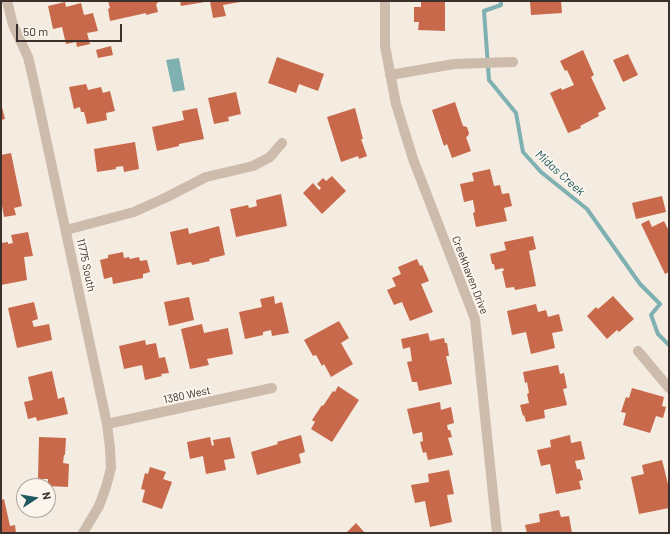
<!DOCTYPE html>
<html>
<head>
<meta charset="utf-8">
<style>
	body { margin:0 }
	#map { position:relative; width:670px; height:534px; overflow:hidden; background:#f4ebe1; font-family:Barlow,sans-serif }
	canvas { display:block }
	.frame { position:absolute; inset:0; border:2px solid #3b302b; pointer-events:none }
	.north { position:absolute; left:16px; top:478px; width:40px; height:40px; box-sizing:border-box; background:#fbf5ee; border:1px solid #aea6a0; border-radius:50%; rotate:78deg; font-size:11px; font-weight:700; line-height:16px; text-align:center; color:#3b302b }
	.north::after { content:''; display:block; margin:auto; width:14px; height:18px; background:#1f5a5e; clip-path:polygon(50% 0,100% 100%,50% 72%,0 100%) }
	.scale { position:absolute; left:16px; top:24px; width:106px; height:18px; box-sizing:border-box; border:2px solid #3b302b; border-top:0; padding-left:5px; font-size:12px; line-height:14px; white-space:nowrap; color:#3b302b; -webkit-text-stroke:3px #fbf5ee; paint-order:stroke }
</style>
</head>
<body>
<div id="map">
<canvas width="670" height="534"></canvas>
<div class="frame"></div>
<div class="north">N</div>
<div class="scale">50 m</div>
</div>
<script>
const ctx = document.querySelector('canvas').getContext('2d');
ctx.lineJoin = 'round';
function fill(path, color) { ctx.fillStyle = color; ctx.fill(path, 'evenodd'); }
const shape = rows => new Path2D(rows.map(r => 'M' + r).join(''));
function stroke(path, color, width, dash) { ctx.strokeStyle = color; ctx.lineWidth = width; ctx.lineCap = dash ? 'butt' : 'round'; ctx.setLineDash(dash || []); ctx.stroke(path); }
function drawText(font, color, halo, rows, align = 'center') {
  ctx.font = font + ' Barlow,sans-serif'; ctx.lineWidth = 4; ctx.setLineDash([]); ctx.textBaseline = 'middle'; ctx.strokeStyle = halo; ctx.fillStyle = color; for (const [text, x, y, turn = 0] of rows) {
    ctx.save(); ctx.translate(x, y); ctx.rotate((+turn || 0) * Math.PI / 180); ctx.textAlign = isNaN(turn) ? turn : align; if (halo) ctx.strokeText(text, 0, 0); ctx.fillText(text, 0, 0); ctx.restore();
  }
}
fill(shape([
	[179,58,185,90,173,92,166,60]
]), '#7fb0b2');
stroke(shape([
	[501,1,501,5,484,11,489,80,516,113,523,152,541,172,587,209,640,284,660,304,651,315,658,334,669,345]
]), '#7fb0b2', 4);
fill(shape([
	[108,1,157,1,158,3,156,4,158,12,146,15,146,13,110,21,108,9,110,8],
	[180,1,205,1,205,2,181,6],
	[210,1,240,1,240,2,223,5,226,16,213,18],
	[421,1,445,1,445,31,418,30,419,22,414,22,414,7,421,7],
	[530,1,561,1,562,13,531,15],
	[65,2,66,7,81,3,84,15,93,13,98,31,87,33,90,44,77,47,76,42,66,44,62,27,53,29,48,6],
	[111,46,113,55,98,58,96,50],
	[583,50,594,75,591,77,606,109,598,113,599,116,580,126,581,128,568,133,550,93,561,88,562,90,574,85,567,70,565,71,560,61],
	[628,54,638,75,623,82,613,60],
	[277,57,324,74,318,91,299,84,296,93,268,83],
	[86,84,88,90,101,87,103,93,110,91,115,111,106,113,107,120,87,124,84,112,81,112,80,107,74,109,69,87],
	[236,92,241,114,228,117,229,121,214,124,208,98],
	[455,102,463,126,467,127,469,133,468,136,466,137,471,151,452,158,447,144,444,146,432,110],
	[1,103,5,119,1,120],
	[197,108,204,139,179,144,179,146,157,151,152,127,184,120,182,111],
	[355,108,363,139,361,139,367,156,359,159,358,156,341,162,327,117],
	[135,142,139,169,124,172,123,166,116,167,116,169,97,172,94,149],
	[11,153,22,206,14,208,16,215,4,217,1,200,1,155],
	[490,169,494,186,500,185,502,194,509,193,512,206,504,208,507,221,476,227,473,213,475,212,473,200,464,202,460,184,474,181,472,173],
	[332,176,346,191,322,214,303,193,313,183,319,190,321,188,317,184,323,178,326,181],
	[281,194,287,226,236,237,230,209,248,205,249,208,257,206,256,200],
	[662,196,666,212,636,219,632,203],
	[649,220,652,227,664,221,669,231,669,272,665,274,641,224],
	[219,226,225,255,209,259,210,261,192,265,191,262,177,265,170,232,188,228,189,234],
	[28,232,33,256,24,257,27,280,1,285,1,243,8,242,8,244,13,243,11,235],
	[533,236,536,249,529,251,536,286,515,290,514,287,506,288,502,271,504,271,503,268,495,270,494,264,492,264,490,254,506,250,504,242],
	[123,252,124,258,129,257,130,259,139,257,140,261,147,260,150,272,143,274,143,278,113,284,112,277,104,279,100,260,108,258,108,255],
	[417,259,420,266,422,265,429,281,421,284,433,312,410,321,402,302,394,305,387,290,396,286,392,278,401,274,398,267],
	[274,296,275,304,282,302,289,333,272,336,271,330,263,332,263,335,245,339,239,312,262,307,260,299],
	[613,296,634,319,619,332,617,330,607,339,587,316,596,307,598,309],
	[189,297,194,320,169,326,164,302],
	[34,302,38,319,32,321,34,327,49,324,52,340,17,348,8,308],
	[536,304,538,312,546,310,548,317,559,314,563,331,552,333,555,348,531,354,526,332,512,335,507,311],
	[339,321,349,338,341,343,353,364,331,377,324,364,322,366,316,355,313,356,304,340],
	[202,324,204,333,228,328,233,354,207,359,209,365,190,369,181,329],
	[428,333,430,341,444,338,445,343,447,343,449,356,446,356,452,384,419,391,417,382,412,382,407,362,412,361,410,347,403,349,401,339],
	[145,340,146,345,156,343,159,358,165,357,169,373,161,374,162,376,145,380,142,365,124,369,119,346],
	[558,365,560,374,564,373,567,388,563,389,567,405,544,410,545,418,526,422,524,415,523,416,520,405,529,403,527,394,529,393,527,382,525,383,523,372],
	[52,371,58,399,64,397,68,414,37,421,36,417,28,419,24,402,33,400,28,377],
	[338,386,359,400,332,442,311,429,315,422,312,420,322,405,323,406,333,391,335,392],
	[632,388,664,397,662,406,666,407,663,418,656,416,650,433,623,425,626,413,621,412,626,397,629,398],
	[440,402,441,410,451,407,454,423,447,425,448,430,450,430,452,437,448,438,453,455,428,460,426,452,423,453,420,442,423,441,422,432,413,434,407,409],
	[301,435,305,452,299,454,301,463,257,475,251,452,278,444,277,442],
	[570,435,571,443,581,441,585,459,575,461,577,469,580,469,583,480,579,481,581,489,556,494,550,464,541,466,537,450,551,447,550,440],
	[39,437,66,438,65,455,64,455,63,463,69,464,68,487,48,486,48,479,38,479],
	[210,437,212,446,214,445,213,440,230,437,235,458,224,460,226,470,206,474,203,456,190,459,187,442],
	[662,460,669,488,669,508,639,514,631,477,644,474,642,465],
	[150,467,166,472,163,479,172,482,162,509,142,502,145,490,141,489,145,473,148,474],
	[449,470,454,494,447,495,452,522,430,527,425,501,415,503,411,485,429,482,428,474],
	[4,499,10,526,15,525,16,533,1,533,1,500],
	[559,510,561,517,569,516,572,533,527,533,525,525,540,522,539,514],
	[356,523,365,533,346,533]
]), '#c8694b');
stroke(shape([
	[7,1,13,25,28,57,33,78,107,424,110,448,111,468,106,487,99,506,83,533],
	[385,1,385,46,396,104,413,159,475,319,497,533],
	[390,75,454,64,513,62],
	[66,230,134,212,167,197,206,177,253,166,270,157,282,143],
	[638,351,669,388],
	[107,424,272,388]
]), '#cdbbac', 10);
drawText('11px', '#3b302b', '#fbf5ee', [
	["11775 South",86,265,78],
	["Creekhaven Drive",470,275,69],
	["1380 West",187,395,-12]
]);
drawText('italic 12px', '#1f5a5e', '#fbf5ee', [
	["Midas Creek",560,173,42]
]);
</script>
</body>
</html>
